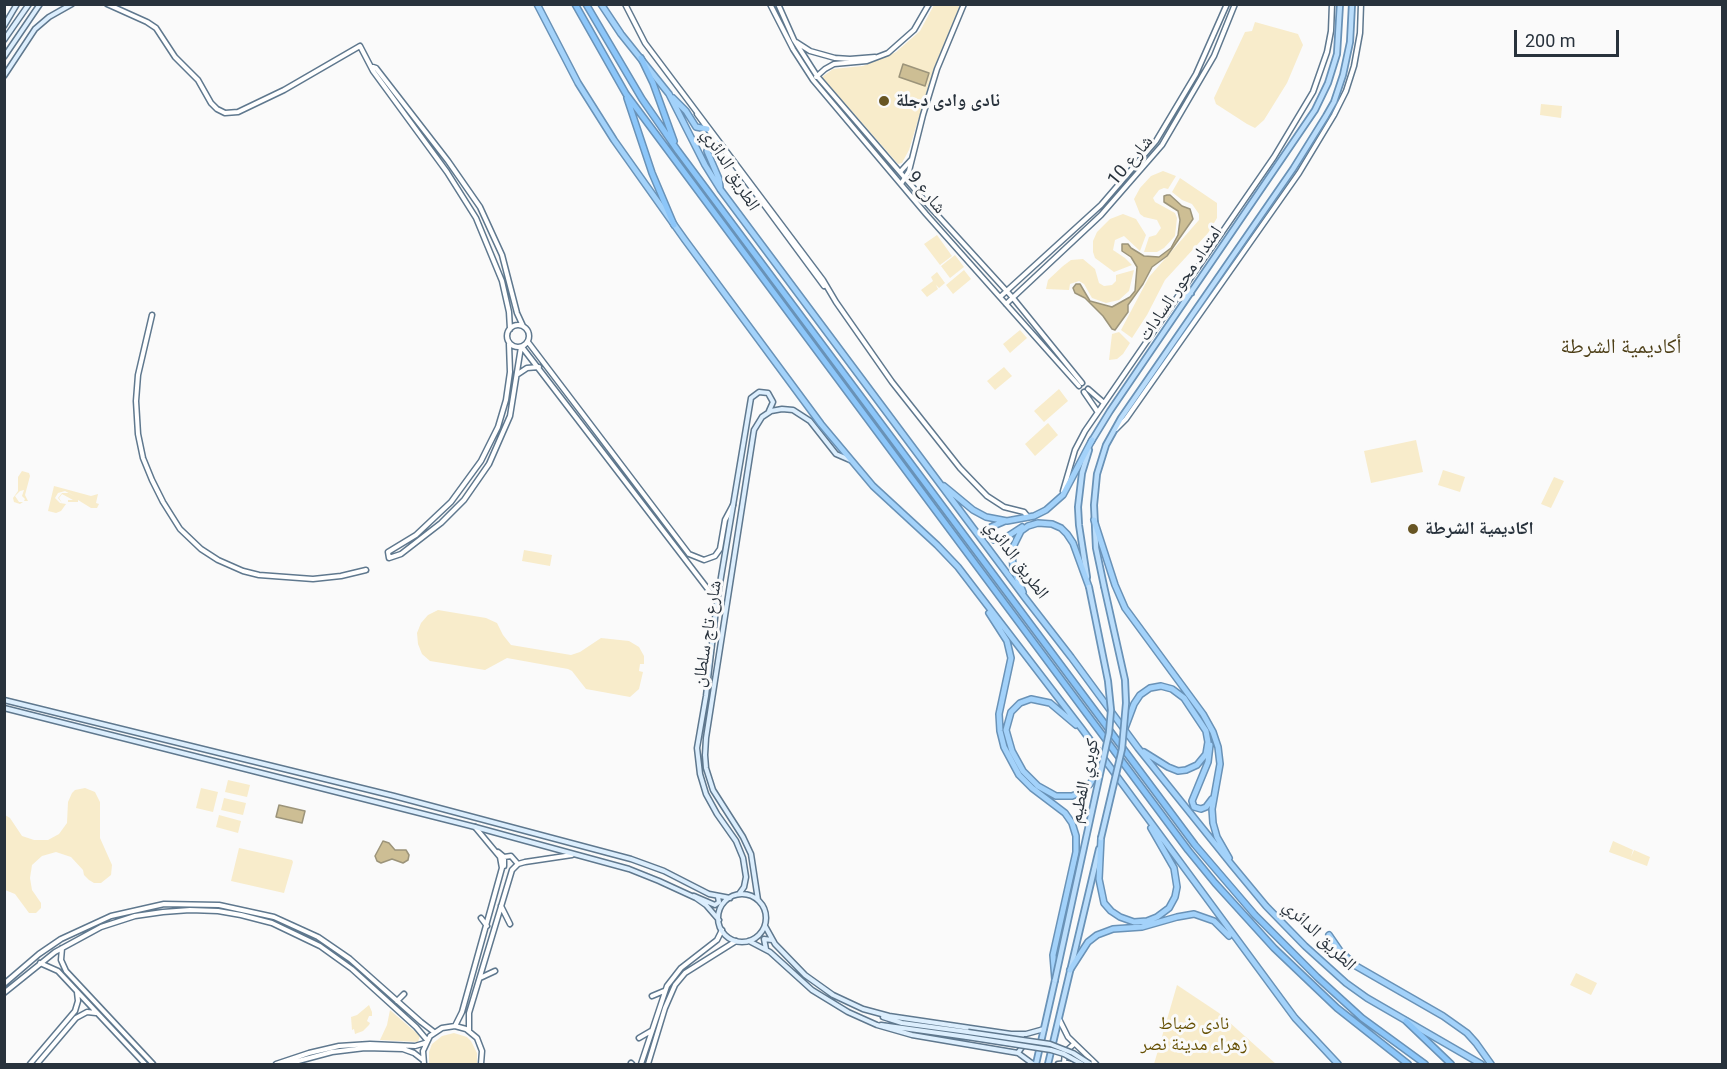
<!DOCTYPE html>
<html>
<head>
<meta charset="utf-8">
<style>
	body { margin:0 }
	#map { position:relative; width:1727px; height:1069px; overflow:hidden; background:#fafafa; font-family:Roboto,sans-serif }
	canvas { display:block }
	.frame { position:absolute; inset:0; border:6px solid #28323c; pointer-events:none }
	.scale { position:absolute; left:1514px; top:30px; width:105px; height:27px; box-sizing:border-box; border:3px solid #28323c; border-top:0; padding-left:8px; font-size:18px; line-height:21px; white-space:nowrap; color:#28323c; -webkit-text-stroke:4px #fafafa; paint-order:stroke }
</style>
</head>
<body>
<div id="map">
<canvas width="1727" height="1069"></canvas>
<div class="frame"></div>
<div class="scale">200 m</div>
</div>
<script>
const ctx = document.querySelector('canvas').getContext('2d');
ctx.lineJoin = 'round';
function fill(path, color) { ctx.fillStyle = color; ctx.fill(path, 'evenodd'); }
const shape = rows => new Path2D(rows.map(r => 'M' + r).join(''));
function stroke(path, color, width, dash) { ctx.strokeStyle = color; ctx.lineWidth = width; ctx.lineCap = dash ? 'butt' : 'round'; ctx.setLineDash(dash || []); ctx.stroke(path); }
function drawText(font, color, halo, rows, align = 'center') {
  ctx.font = font + ' Roboto,"Noto Naskh Arabic",sans-serif'; ctx.lineWidth = 6; ctx.setLineDash([]); ctx.textBaseline = 'middle'; ctx.strokeStyle = halo; ctx.fillStyle = color; for (const [text, x, y, turn = 0] of rows) {
    ctx.save(); ctx.translate(x, y); ctx.rotate((+turn || 0) * Math.PI / 180); ctx.textAlign = isNaN(turn) ? turn : align; if (halo) ctx.strokeText(text, 0, 0); ctx.fillText(text, 0, 0); ctx.restore();
  }
}
fill(shape([
	[934,5,960,5,934,68,909,150,902,163,898,164,822,77,833,69,863,66,896,52,920,31],
	[1255,22,1298,34,1303,45,1287,83,1264,120,1255,128,1247,124,1216,104,1214,98,1245,32,1252,31],
	[1541,104,1562,106,1561,118,1540,115],
	[1163,171,1176,176,1168,189,1164,188,1159,190,1153,198,1155,202,1175,213,1177,218,1175,236,1164,248,1157,252,1144,252,1149,237,1156,235,1161,228,1157,220,1144,217,1140,214,1134,199,1140,188,1151,176],
	[1180,178,1217,203,1217,218,1208,233,1165,280,1147,315,1132,338,1121,330,1149,277,1199,220,1199,214,1192,204,1182,200,1172,192],
	[1123,214,1136,219,1146,235,1140,251,1124,236,1115,240,1113,250,1125,258,1132,265,1114,272,1095,258,1093,252,1093,241,1097,232,1110,219],
	[937,235,952,256,940,265,924,244],
	[955,255,964,267,950,278,941,266],
	[1083,259,1095,269,1099,283,1104,286,1112,285,1116,281,1116,275,1134,270,1129,291,1119,300,1106,303,1092,298,1084,284,1079,281,1070,284,1069,290,1046,289,1048,280,1063,266,1071,260],
	[964,270,971,279,953,294,946,285],
	[937,272,945,283,939,288,936,285,938,289,927,297,921,290,933,281,931,277],
	[1020,330,1027,338,1010,353,1003,344],
	[1119,332,1130,343,1123,354,1117,359,1109,360,1112,334],
	[1004,367,1012,376,995,390,987,381],
	[1059,389,1068,401,1044,422,1034,411],
	[1048,423,1058,435,1035,456,1025,444],
	[1416,440,1423,472,1371,483,1364,451],
	[1443,470,1465,477,1460,492,1438,485],
	[22,471,29,473,30,476,25,495,28,501,24,501,25,499,22,496,24,490,20,491,15,496,19,502,23,502,20,504,14,502,13,498,18,491,18,477],
	[1554,477,1564,481,1551,508,1541,504],
	[54,486,91,496,98,494,96,503,99,504,97,508,91,508,78,500,78,502,68,502,68,500,73,500,62,494,59,498,62,503,58,498,62,493,69,493,76,497,65,491,58,493,55,498,60,503,66,504,61,511,56,513,48,511],
	[524,550,552,555,550,566,522,561],
	[438,610,486,618,497,623,503,635,511,645,571,655,580,652,601,638,629,641,639,647,644,656,644,664,640,664,639,671,643,672,639,689,630,697,586,689,572,671,568,669,507,658,485,670,430,661,422,654,418,644,417,633,421,623,428,615],
	[228,780,250,785,247,797,225,792],
	[85,788,95,792,100,802,100,838,112,865,111,875,101,883,94,883,89,880,84,875,83,870,71,857,56,852,42,856,32,865,30,878,32,890,41,903,41,908,36,913,29,913,15,894,5,890,5,815,10,818,22,836,34,840,48,840,59,834,67,823,68,802,72,793,75,790],
	[201,788,218,792,213,812,196,808],
	[224,798,246,803,243,815,221,810],
	[219,815,241,821,238,833,216,827],
	[1613,841,1633,850,1631,857,1634,850,1650,857,1647,866,1609,852],
	[239,848,292,860,293,862,284,893,231,881],
	[1576,973,1597,983,1591,995,1570,985],
	[1177,985,1219,1013,1276,1064,1154,1064],
	[369,1005,372,1012,372,1016,369,1016,367,1021,370,1023,369,1025,363,1031,355,1034,354,1029,352,1030,351,1017,357,1015],
	[390,1010,420,1036,418,1042,380,1040,387,1025],
	[454,1033,467,1037,471,1041,477,1053,477,1064,429,1064,429,1052,432,1044,442,1036]
]), '#f8eccb');
const water = shape([
	[903,64,929,73,925,86,899,77,903,64],
	[1167,195,1170,195,1182,206,1190,209,1193,219,1167,256,1152,267,1143,284,1128,305,1128,312,1115,330,1112,329,1103,316,1085,298,1075,293,1073,288,1076,284,1080,284,1090,301,1112,307,1130,297,1135,291,1137,267,1131,257,1122,251,1122,244,1128,244,1131,248,1144,256,1159,257,1171,248,1178,235,1180,220,1178,211,1164,202,1164,196,1167,195],
	[279,805,305,811,302,823,276,817,279,805],
	[383,841,389,843,395,850,406,850,409,855,408,860,403,863,392,859,381,863,377,861,375,856,383,841]
]);
fill(water, '#cdbe94');
stroke(water, '#9c947a', 1.5);
const tertiary = shape([
	[107,4,147,22,156,28,175,57,198,80,211,103,217,109,225,113,238,112,284,90,360,46,373,71,447,172,476,218,502,281,509,312,510,329],
	[625,4,645,43,823,280,836,302,892,382,960,468,987,496,1004,507,1024,512,1028,517],
	[770,4,793,49,813,80,926,214,1079,386],
	[778,4,794,40,817,76,930,207,1013,298,1082,383],
	[796,42,810,51,835,58,850,59,875,57],
	[373,67,376,68,448,161,480,207,502,255,517,313,523,326],
	[816,77,825,69,834,64,867,61,888,53,914,30,929,4],
	[697,114,824,286],
	[900,172,911,160],
	[901,184,909,171,923,115,937,69,964,4],
	[1000,297,1101,205,1156,141,1196,74,1227,4],
	[1006,304,1101,215,1162,145,1214,56,1235,4],
	[152,315,138,375,136,401,138,434,143,458,152,480,163,502,180,529,201,549,218,560,243,571,259,575,313,579,341,576,366,570],
	'507 336a11 11 0 1 1 22 0a11 11 0 1 1-22 0Z',
	[528,342,689,554,704,560,715,556,720,549,725,520,733,505],
	[509,344,510,372,506,400,498,427,481,461,451,502,416,535,388,552,389,558,401,554,441,523,464,500,489,464,510,416,521,347],
	[522,347,717,601],
	[518,374,527,368,539,367],
	[1088,389,1104,403],
	[1084,392,1097,411],
	[1116,429,1126,419,1299,173,1334,115,1346,91,1354,66,1360,33,1361,4],
	[1063,491,1075,450,1085,431,1274,157,1313,92,1327,52,1331,31,1332,4],
	[498,852,504,857,504,866],
	[504,857,511,856,518,864],
	[501,906,510,924],
	[481,918,487,926],
	[62,948,61,960,66,971,153,1064],
	[40,963,58,971,145,1064],
	[480,978,495,971],
	[4,984,39,954,61,939,111,916,164,904,219,905,274,917,318,937,350,959,421,1022,434,1032],
	[4,993,55,952,101,927,135,916,163,912,190,910,218,911,241,915,272,923,320,946,352,969,416,1027,427,1040],
	[652,996,664,991],
	[397,1001,404,994],
	[1059,1019,1068,1037,1096,1064],
	[455,1026,462,1012,502,868,500,857,475,827],
	[469,1031,469,1013,512,870,518,864,525,862,572,855],
	[639,1038,651,1031],
	[631,1063,632,1064],
	[1064,1063,1065,1052,1074,1044],
	[30,1064,75,1011,78,1001,77,992],
	[37,1064,76,1018,87,1012,96,1013],
	[276,1064,309,1053,339,1046,370,1044,415,1046,425,1043],
	[287,1064,332,1052,365,1048,403,1049,414,1053,423,1060],
	[424,1064,423,1051,430,1036,442,1028,455,1026,466,1029,477,1038,482,1051,481,1064],
	[641,1064,667,986,681,968,717,940,722,930],
	[648,1064,665,1008,675,985,685,973,736,941],
	[1058,1064,1067,1063,1072,1064]
]);
const secondary = shape([
	[4,26,17,4],
	[4,40,29,4],
	[4,57,40,4],
	[4,76,35,29,49,17,72,4],
	[4,700,394,796,631,859,664,871,709,894,730,898],
	[4,708,475,827,629,869,659,881,696,898,706,905,719,920],
	[739,894,744,887,746,877,743,858,736,841,717,814,706,794,700,774,697,748,706,696,717,601,751,398,759,392,768,393,773,402,769,411],
	'718 918a24 24 0 1 1 48 0a24 24 0 1 1-48 0Z',
	[694,896,715,905,719,902,718,897],
	[758,900,751,854,743,837,713,790,706,768,705,755,706,738,754,430,762,417,771,411,782,409,793,410,810,421,836,454,850,460],
	[765,926,775,944,805,975,833,995,863,1009,889,1016,1011,1034,1026,1034,1044,1029],
	[749,941,770,952,812,990,848,1012,877,1025,912,1035,1018,1053,1033,1064],
	[766,949,764,939,772,940],
	[883,1017,902,1023,968,1032],
	[881,1025,967,1037],
	[1018,1053,1024,1044,1021,1034]
]);
const primary = shape([
	[1180,296,1191,293],
	[1091,442,1110,411,1315,110,1328,83,1337,54,1340,4],
	[1087,577,1079,525,1078,507,1082,473,1089,450],
	[1104,586,1096,548,1094,505,1097,474,1106,445,1121,418,1293,169,1326,116,1334,102,1343,75,1350,42,1352,4],
	[1036,1064,1055,980],
	[1048,1064,1099,849]
]);
const trunk = shape([
	[537,4,578,83,614,140,685,240,821,424,873,486,937,545,958,567,1082,729,1295,1018,1338,1064],
	[601,4,621,34,669,94,705,165,720,189,1026,599,1071,657,1138,748,1232,865,1266,906,1305,946,1346,983,1367,998,1481,1064],
	[673,98,686,111,696,127,707,129],
	[717,143,709,146,707,151,719,179,720,187],
	[944,486,973,510,986,517,1007,521,1034,516,1046,510,1063,495,1092,440],
	[1094,520,1115,585,1125,608,1203,714,1213,732,1218,747,1220,764,1212,809,1213,823,1217,837,1229,858],
	[1005,521,991,527,989,535,994,540,1002,540,1022,527],
	[1023,592,1013,568,1012,549,1021,531,1028,526,1038,523,1052,524,1061,528,1067,534,1073,543,1089,587],
	[989,613,1007,641,1011,658,999,714,1000,731,1004,747,1019,775,1032,788,1065,813,1072,823,1076,836,1076,852,1053,955,1055,980],
	[1076,725,1050,703,1031,699,1020,703,1011,712,1006,730,1012,751,1023,771,1038,786,1056,796,1072,796,1082,792,1090,784,1102,764],
	[1125,728,1134,704,1140,695,1150,688,1161,686,1172,689,1184,698,1206,731,1208,742,1206,754,1197,765,1186,770,1178,771,1168,767,1144,752],
	[1210,745,1208,762,1192,801,1194,807,1201,809,1206,807,1212,799],
	[1101,838,1099,879,1104,903,1111,911,1120,917,1134,922,1147,921,1157,917,1169,908,1175,897,1177,887,1174,868,1151,828],
	[1329,935,1340,951,1356,966,1443,1016,1467,1033,1476,1043,1491,1064],
	[1070,970,1088,942,1097,935,1113,929,1142,927,1177,917,1194,914,1214,921,1229,936]
]);
const motorway = shape([
	[575,4,626,94,1188,850,1215,883,1274,948,1337,1008,1408,1064],
	[586,4,642,99,678,151,1195,845,1255,915,1317,977,1362,1018,1425,1064],
	[641,58,653,83,674,141],
	[627,98,652,173,674,225],
	[1406,1021,1451,1064]
]);
stroke(tertiary, '#5f788e', 7);
stroke(secondary, '#5f788e', 7);
stroke(primary, '#6992b7', 8);
stroke(trunk, '#6992b7', 8);
stroke(motorway, '#6992b7', 8);
stroke(tertiary, '#fff', 4);
stroke(secondary, '#dceefd', 4);
stroke(primary, '#baddfb', 4.5);
stroke(trunk, '#a3d2fa', 5);
stroke(motorway, '#8cc6f9', 5);
const secondaryBridge = shape([
	[968,1032,1050,1044,1073,1053,1090,1064],
	[967,1037,1051,1050,1064,1054,1082,1064]
]);
const primaryBridge = shape([
	[1101,838,1122,749,1126,703,1125,680,1104,586],
	[1055,980,1109,733,1111,710,1108,681,1089,587]
]);
stroke(secondaryBridge, '#5f788e', 7, []);
stroke(primaryBridge, '#6992b7', 8, []);
stroke(secondaryBridge, '#dceefd', 4);
stroke(primaryBridge, '#baddfb', 4.5);
for (const [x, y, r, color] of [
	[884,101,6,"#675523"],
	[1413,529,6,"#675523"]
]) { const dot = new Path2D(); dot.arc(x, y, r, 0, 2 * Math.PI); ctx.fillStyle = color; ctx.fill(dot); stroke(dot, '#fafafa', 2); }
drawText('bold 18px', '#28323c', '#fafafa', [
	["نادى وادى دجلة",896,101],
	["اكاديمية الشرطة",1425,529]
], 'left');
drawText('18px', '#28323c', '#fafafa', [
	["شارع 10",1131,161,-50],
	["الطريق الدائري",730,170,58],
	["شارع 9",926,193,50],
	["امتداد محور السادات",1181,284,-56],
	["الطريق الدائري",1016,560,53],
	["شارع تاج سلطان",708,634,-81],
	["كوبري الفطيم",1085,781,-78],
	["الطريق الدائري",1319,936,44]
]);
drawText('18px', '#644e01', '#fafafa', [
	["نادى ضباط",1194,1024],
	["زهراء مدينة نصر",1194,1045]
]);
drawText('21px', '#4c3e16', '#fafafa', [
	["أكاديمية الشرطة",1621,348]
]);
</script>
</body>
</html>
